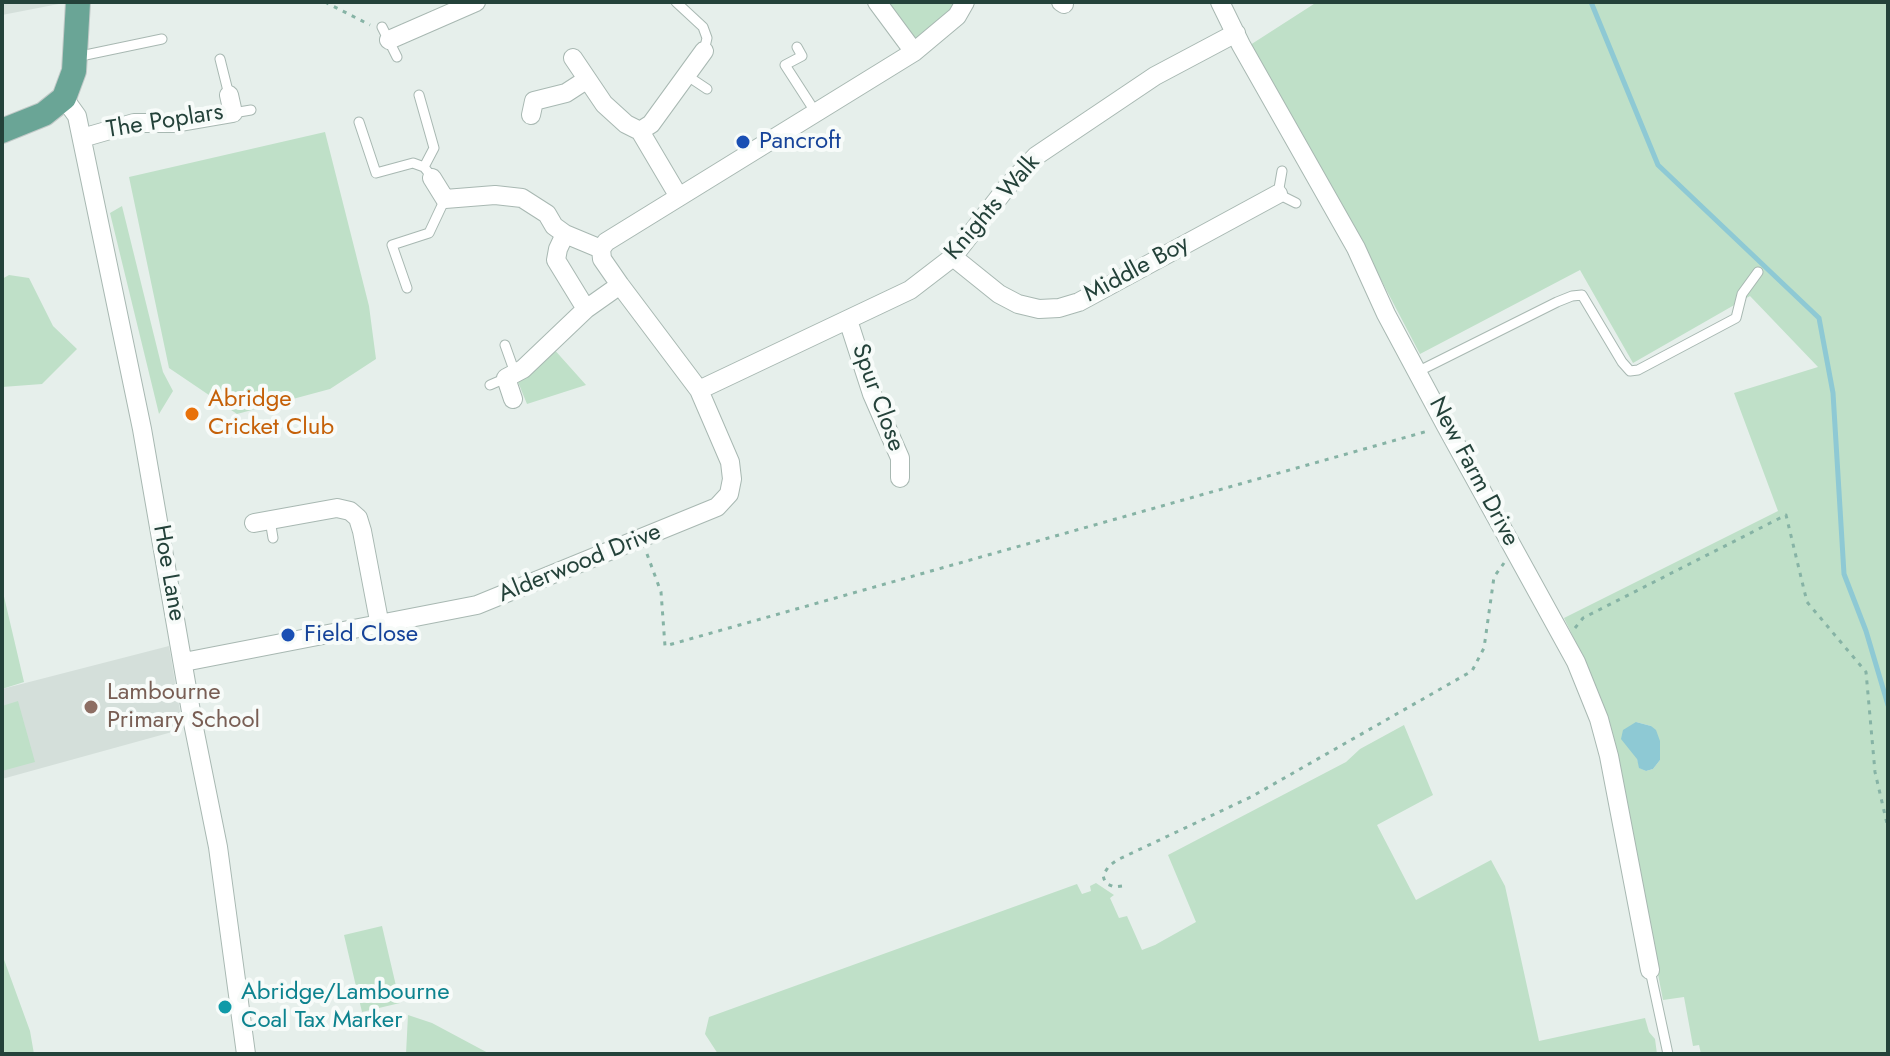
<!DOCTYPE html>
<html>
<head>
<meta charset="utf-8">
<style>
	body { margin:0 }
	#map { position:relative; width:1890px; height:1056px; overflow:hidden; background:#e6efeb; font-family:Jost,sans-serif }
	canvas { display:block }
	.frame { position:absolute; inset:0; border:4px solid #24423a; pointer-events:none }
</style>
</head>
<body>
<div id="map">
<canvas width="1890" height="1056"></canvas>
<div class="frame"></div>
</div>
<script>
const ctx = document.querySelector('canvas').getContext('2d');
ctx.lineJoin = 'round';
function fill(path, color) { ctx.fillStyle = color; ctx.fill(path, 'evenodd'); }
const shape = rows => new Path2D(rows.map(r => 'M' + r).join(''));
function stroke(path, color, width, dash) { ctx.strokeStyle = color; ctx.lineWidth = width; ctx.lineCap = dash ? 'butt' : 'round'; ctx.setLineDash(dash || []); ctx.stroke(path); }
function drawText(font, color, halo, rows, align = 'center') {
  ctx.font = font + ' Jost,sans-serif'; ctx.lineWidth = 8; ctx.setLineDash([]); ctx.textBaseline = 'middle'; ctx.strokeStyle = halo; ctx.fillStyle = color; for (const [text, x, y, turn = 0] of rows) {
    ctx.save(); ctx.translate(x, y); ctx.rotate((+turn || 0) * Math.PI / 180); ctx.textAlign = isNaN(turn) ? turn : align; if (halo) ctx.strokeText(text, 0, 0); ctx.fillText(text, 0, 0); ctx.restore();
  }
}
fill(shape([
	[2,2,69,2,2,15],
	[169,646,183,729,2,779,2,689]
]), '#d4dfda');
fill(shape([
	[884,2,956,2,941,21,920,38,914,38],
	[1317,2,1888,2,1888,1054,1701,1054,1699,1045,1693,1046,1684,997,1663,1000,1642,892,1587,665,1564,618,1778,511,1734,393,1818,367,1750,296,1633,363,1580,270,1420,354,1367,253,1247,47],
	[1636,722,1651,726,1660,760,1653,769,1646,771,1640,768,1637,759],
	[325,132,369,306,376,359,330,389,237,414,169,368,129,177],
	[122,206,163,372,173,391,159,414,110,213],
	[9,275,29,278,53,326,77,349,42,384,2,387,2,279],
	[552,347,586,385,527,404,516,377],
	[2,588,24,682,2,689],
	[18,701,35,762,2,771,2,706],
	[1404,725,1433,795,1377,825,1416,900,1491,860,1505,886,1539,1041,1645,1018,1649,1032,1655,1039,1657,1054,718,1054,705,1034,709,1017,1077,884,1082,894,1091,891,1090,886,1096,883,1114,895,1110,898,1119,918,1127,916,1142,950,1155,945,1196,922,1168,855,1346,762,1360,749],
	[382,926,400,1003,362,1012,344,935],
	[2,954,30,1031,34,1054,2,1054],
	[408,1015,432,1023,490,1054,406,1054]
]), '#bfe0c8');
fill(shape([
	[1636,722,1651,726,1656,730,1660,741,1660,760,1653,769,1646,771,1639,768,1637,759,1621,739,1623,730]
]), '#8ec9d4');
stroke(shape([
	[1591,2,1658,165,1819,318,1833,393,1844,574,1866,631,1888,705]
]), '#8ec9d4', 5);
const lane = shape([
	[676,2,703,27,707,38,704,51],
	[382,27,397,57],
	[797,47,802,56,785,65,816,113],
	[76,57,162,39],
	[220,59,229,95],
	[686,75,707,89],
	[419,95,434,148,424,167,428,172],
	[233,113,251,110],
	[359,122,376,173,413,163,424,167],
	[1282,171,1278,194,1296,203],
	[407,288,392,245,429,233,445,199],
	[505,345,515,373],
	[1419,371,1557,302,1572,296,1582,295,1622,362,1630,371,1638,370,1736,318,1742,294,1758,272],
	[490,385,506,378],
	[270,520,273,538],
	[1650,970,1668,1054]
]);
const street = shape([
	[877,2,914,52],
	[1061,2,1064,4],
	[1220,2,1241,45,1356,248,1386,314,1446,426,1576,662,1599,719,1609,756,1650,970],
	[389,40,476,2],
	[573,58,604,104,626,124,640,131,651,124,704,51],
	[64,98,77,116,142,429,193,723,218,847,246,1054],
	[531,115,534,101,566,93,586,80],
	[640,131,679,197],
	[82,138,134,123,175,123,233,113,229,95],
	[432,178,445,199,495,195,522,198,547,214,554,226,565,234,601,249],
	[565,234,558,249,556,260,586,309,620,285],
	[601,249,606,242,914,52,957,16,965,2],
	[953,257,999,294,1018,304,1039,309,1059,308,1079,302,1278,194],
	[848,320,872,394,900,458,900,478],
	[699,390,910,290,953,257,1007,187,1036,156,1155,76,1236,33],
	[513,399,506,378,523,369,586,309],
	[254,523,337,508,350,511,358,518,362,531,380,626],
	[184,662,477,605,717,507,729,494,732,479,730,462,699,390,620,285,602,259,601,249]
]);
const primary = shape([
	[2,131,44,114,64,98,74,71,78,2]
]);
stroke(lane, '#a8b8b2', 11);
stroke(street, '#a8b8b2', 20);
stroke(primary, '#c2cac8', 26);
stroke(shape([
	[325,2,370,25],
	[647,554,661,592,665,646,1428,431],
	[1575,628,1583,618,1786,515,1807,602,1866,672,1875,772,1888,828],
	[1122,886,1114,887,1107,884,1104,879,1103,875,1109,866,1117,860,1251,797,1472,671,1484,648,1494,577,1504,563]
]), '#86b3a5', 3, [4, 6]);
stroke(lane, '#fff', 9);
stroke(street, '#fff', 18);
stroke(primary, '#6aa596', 24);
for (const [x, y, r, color] of [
	[743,142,8,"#1a4fb4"],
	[192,414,8,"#e8710a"],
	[288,635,8,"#1a4fb4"],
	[91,707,8,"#8d6e63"],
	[225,1007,8,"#0f9aa8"]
]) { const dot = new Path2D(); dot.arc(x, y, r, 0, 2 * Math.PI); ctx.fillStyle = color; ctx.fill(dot); stroke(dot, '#f7fbf9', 3); }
drawText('24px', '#24423a', '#f7fbf9', [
	["The Poplars",165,122,-9],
	["Knights Walk",993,208,-49],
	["Middle Boy",1137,270,-28],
	["Spur Close",877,398,70],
	["New Farm Drive",1473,472,62],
	["Alderwood Drive",580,564,-22],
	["Hoe Lane",168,573,80]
]);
drawText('24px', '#164399', '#f7fbf9', [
	["Pancroft",759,142],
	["Field Close",304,635]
], 'left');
drawText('24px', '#c56008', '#f7fbf9', [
	["Abridge",208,400],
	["Cricket Club",208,428]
], 'left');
drawText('24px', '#785e54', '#f7fbf9', [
	["Lambourne",107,693],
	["Primary School",107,721]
], 'left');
drawText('24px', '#0d838f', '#f7fbf9', [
	["Abridge/Lambourne",241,993],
	["Coal Tax Marker",241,1021]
], 'left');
</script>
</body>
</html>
